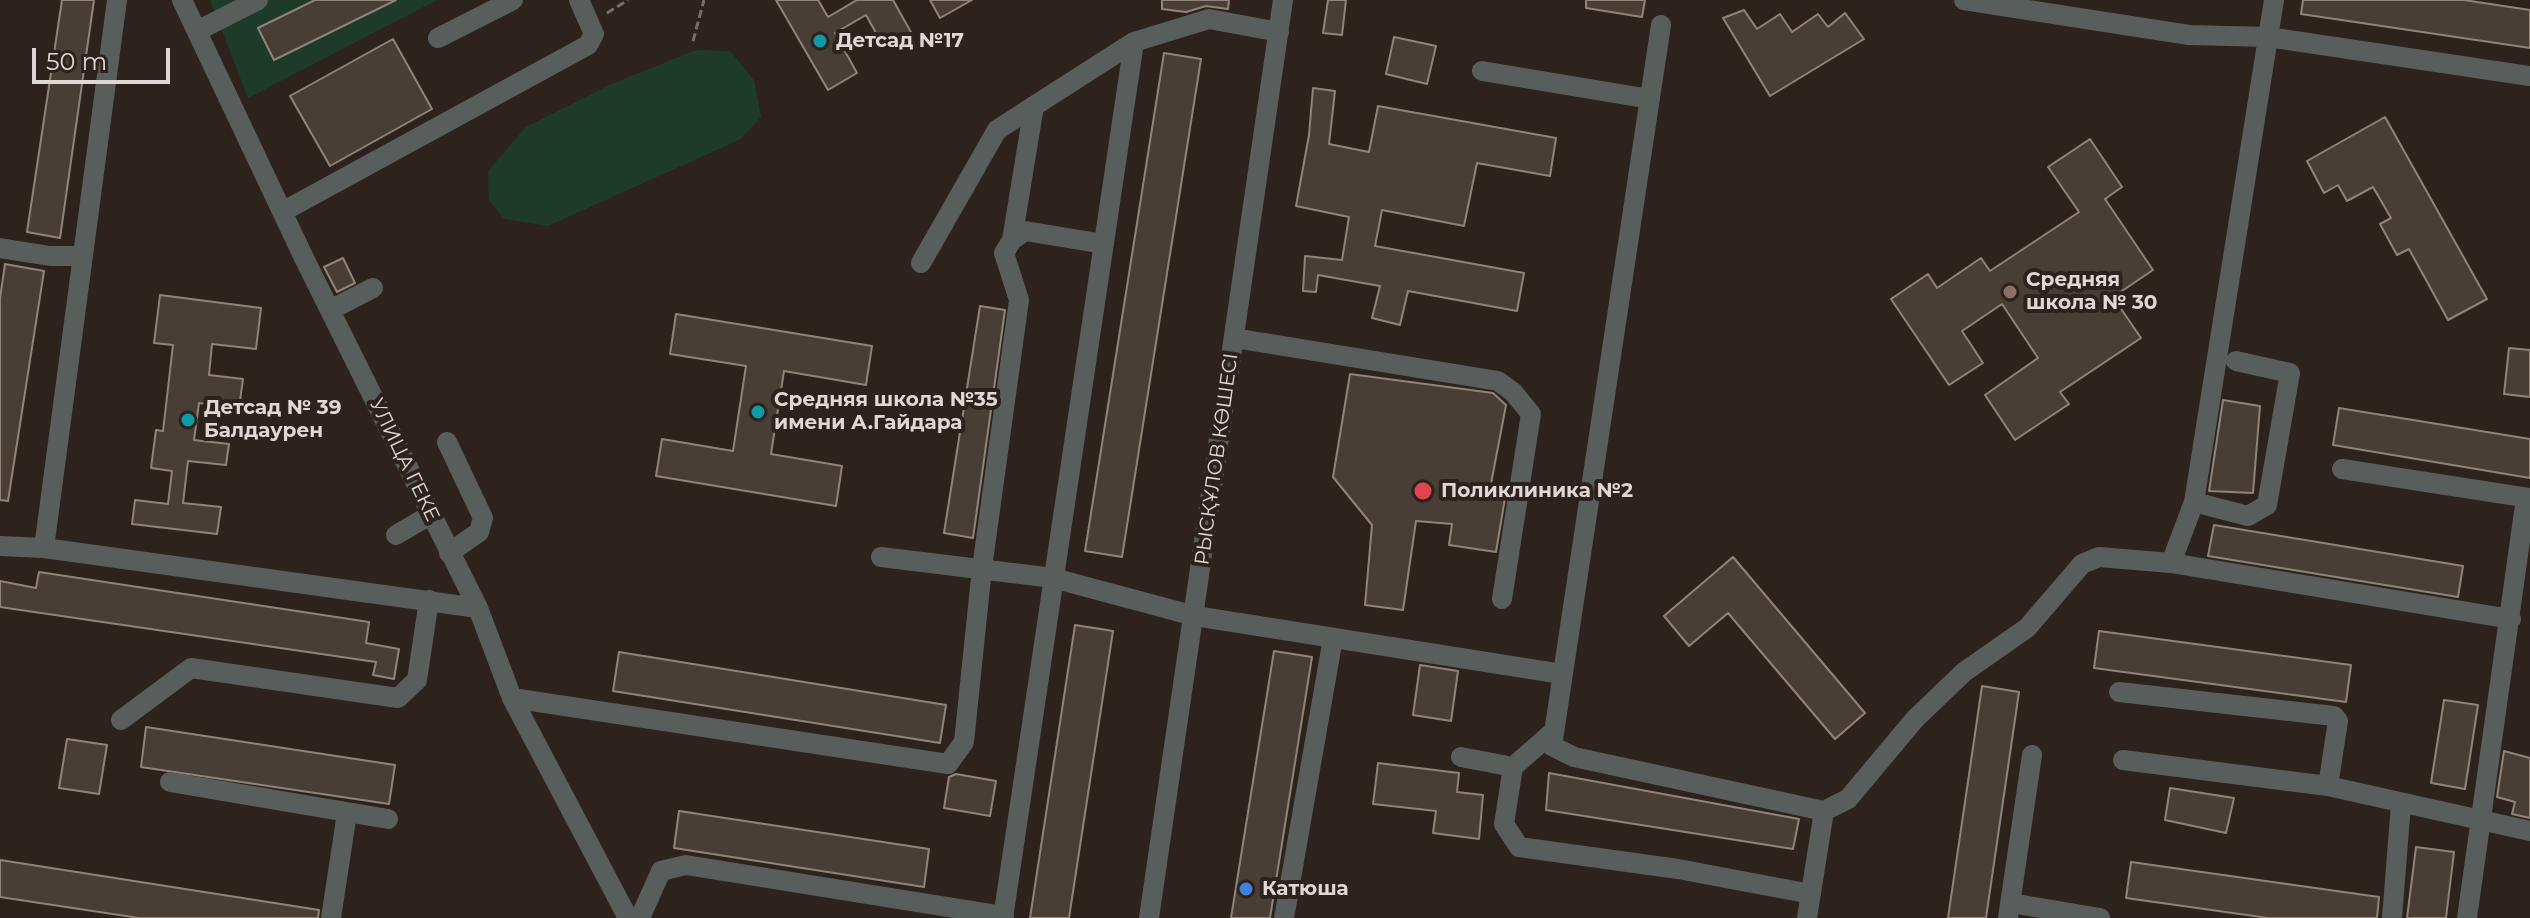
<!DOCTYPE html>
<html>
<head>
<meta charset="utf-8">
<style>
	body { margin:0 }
	#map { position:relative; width:2530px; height:918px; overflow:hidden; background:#2e221d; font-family:Montserrat,sans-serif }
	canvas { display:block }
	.scale { position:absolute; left:32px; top:48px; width:138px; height:36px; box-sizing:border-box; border:4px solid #e0d8d4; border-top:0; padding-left:10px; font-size:24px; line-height:28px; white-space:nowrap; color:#e0d8d4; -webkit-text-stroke:6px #2e221d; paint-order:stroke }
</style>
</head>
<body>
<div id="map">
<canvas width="2530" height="918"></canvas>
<div class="scale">50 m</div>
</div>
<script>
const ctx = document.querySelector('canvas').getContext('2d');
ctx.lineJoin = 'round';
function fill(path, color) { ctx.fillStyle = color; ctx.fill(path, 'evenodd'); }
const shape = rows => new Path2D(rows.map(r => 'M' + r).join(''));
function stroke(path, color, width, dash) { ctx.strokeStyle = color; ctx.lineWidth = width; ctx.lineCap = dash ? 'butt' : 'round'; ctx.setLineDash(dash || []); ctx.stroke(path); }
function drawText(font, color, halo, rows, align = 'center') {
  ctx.font = font + ' Montserrat,sans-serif'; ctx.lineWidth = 8; ctx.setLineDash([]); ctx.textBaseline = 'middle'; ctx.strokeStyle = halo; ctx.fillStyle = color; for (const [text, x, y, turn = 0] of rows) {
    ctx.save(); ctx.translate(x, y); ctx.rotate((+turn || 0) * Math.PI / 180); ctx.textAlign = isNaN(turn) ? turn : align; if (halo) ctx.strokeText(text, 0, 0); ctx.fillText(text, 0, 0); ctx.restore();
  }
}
fill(shape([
	[210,0,437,0,248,98],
	[696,50,730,51,754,80,761,117,741,139,548,226,504,219,489,200,488,171,526,127,609,85]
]), '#1e3b29');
const building = shape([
	[62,0,94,0,60,238,27,232,62,0],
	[315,0,396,0,274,60,258,28,315,0],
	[776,0,818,0,828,17,857,0,893,0,912,34,885,49,866,15,835,33,857,73,828,90,776,0],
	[930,0,972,0,940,18,930,0],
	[1162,0,1229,0,1228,9,1206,6,1186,12,1162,9,1162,0],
	[1328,0,1346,0,1342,35,1323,33,1328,0],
	[1586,0,1645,0,1642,17,1586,8,1586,0],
	[2303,0,2464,0,2530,10,2530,48,2301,14,2303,0],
	[1744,10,1757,29,1780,14,1792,32,1818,14,1828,27,1845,13,1864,39,1770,96,1723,18,1744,10],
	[1394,37,1436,46,1427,84,1386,74,1394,37],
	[393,39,432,109,330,166,290,96,393,39],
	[1164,53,1201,59,1122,557,1085,551,1164,53],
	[1313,88,1335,91,1329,144,1369,152,1378,106,1556,138,1550,176,1477,163,1464,226,1382,210,1375,246,1524,273,1517,311,1408,291,1400,325,1372,318,1380,286,1318,275,1316,292,1303,291,1305,256,1342,260,1349,217,1296,206,1309,135,1313,88],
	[2385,117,2487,299,2448,320,2409,249,2397,255,2380,224,2391,218,2373,187,2347,201,2338,185,2324,193,2307,161,2385,117],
	[2090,139,2122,187,2105,199,2153,270,2113,297,2141,338,2060,392,2069,404,2015,440,1985,395,2038,358,2002,304,1962,331,1983,363,1949,385,1891,299,1928,274,1937,288,1981,258,1990,271,2079,212,2048,167,2090,139],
	[343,258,355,283,337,292,324,267,343,258],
	[5,264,44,271,8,501,0,500,0,298,5,264],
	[160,295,261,308,256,349,212,344,209,375,243,379,239,408,199,403,194,440,229,444,226,465,188,461,183,503,221,507,217,534,132,524,135,500,168,504,172,471,151,468,156,430,163,431,173,345,154,343,160,295],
	[980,306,1005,310,973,538,944,533,980,306],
	[676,314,872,346,866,385,784,371,771,454,842,466,836,506,656,476,662,439,733,451,746,366,670,354,676,314],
	[2509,348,2530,350,2530,397,2504,394,2509,348],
	[1350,374,1493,393,1506,405,1490,489,1506,492,1496,552,1449,545,1452,524,1416,521,1403,610,1365,605,1372,525,1333,477,1350,374],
	[2223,400,2260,406,2253,493,2209,491,2223,400],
	[2339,408,2530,439,2530,478,2333,445,2339,408],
	[2214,525,2463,566,2458,597,2208,556,2214,525],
	[1733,557,1865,713,1835,739,1728,613,1689,646,1664,616,1733,557],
	[39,572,369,622,366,643,399,649,394,679,373,675,376,662,0,607,0,581,36,588,39,572],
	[1075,625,1113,631,1069,918,1030,918,1075,625],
	[2099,631,2351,665,2346,702,2094,668,2099,631],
	[1274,651,1312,657,1270,918,1231,918,1274,651],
	[619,652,946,705,940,743,613,691,619,652],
	[1420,665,1458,671,1451,721,1413,715,1420,665],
	[1982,686,2019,692,1986,918,1948,918,1982,686],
	[2444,700,2478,705,2465,789,2431,783,2444,700],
	[146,727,395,765,389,804,141,767,146,727],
	[67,739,107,745,99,794,59,788,67,739],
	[2504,751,2530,758,2530,818,2512,814,2515,802,2497,797,2504,751],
	[1378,763,1459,773,1457,792,1483,795,1479,839,1433,833,1436,811,1373,804,1378,763],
	[1549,773,1799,819,1793,849,1546,810,1549,773],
	[956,774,996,781,990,816,944,808,949,777,956,774],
	[2170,788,2234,798,2226,833,2165,820,2170,788],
	[679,811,929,849,924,887,674,848,679,811],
	[2416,847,2454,852,2446,918,2407,918,2416,847],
	[0,860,319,910,318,918,139,918,0,897,0,860],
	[2131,862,2379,897,2377,918,2268,918,2126,898,2131,862]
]);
fill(building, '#483e35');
stroke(building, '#90847a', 2);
stroke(shape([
	[607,13,628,0],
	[693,41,704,0]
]), '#786e69', 3, [8, 4]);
stroke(shape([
	[182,0,304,258,478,608,512,698,628,918],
	[1964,0,2189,35,2268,37,2530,76],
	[1661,25,1552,746,1574,757,1824,811,1848,799,1915,719,1964,672,2027,628,2082,564,2099,557,2171,563,2194,502,2274,0],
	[197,31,258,0],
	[438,38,513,0],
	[1482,71,1650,99],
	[282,212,588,45,594,34,579,0],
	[1012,240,1034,106],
	[0,248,50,256,83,256],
	[921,263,997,130,1034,106,1134,42,1209,19,1279,32],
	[330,310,373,288],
	[1234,338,1498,381,1513,392,1531,414,1502,599],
	[447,442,483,518,479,532,449,553],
	[2342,469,2530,498],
	[2194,502,2248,516,2267,505,2290,373,2236,361],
	[396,535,430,515],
	[0,546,44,548,478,608],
	[44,548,117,0],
	[881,557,1053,578,1195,616,1562,674],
	[2171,563,2511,619],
	[2119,692,2334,716,2338,721,2328,786,2530,831],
	[512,698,948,764,964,742,982,568,1019,300,1004,253,1012,240,1025,231,1104,244],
	[121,720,191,668,398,698,417,680,429,600],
	[1461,757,1513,767,1554,731],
	[2123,760,2328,786],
	[1513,767,1504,824,1519,847,1678,869,1811,894],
	[170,782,388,819],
	[2011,903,2100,918],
	[331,918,347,813],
	[640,918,661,871,686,865,1004,916],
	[1003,918,1134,42],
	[1149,918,1283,0],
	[1284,918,1333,638],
	[1807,918,1824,811],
	[2008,918,2032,755],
	[2392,918,2401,804],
	[2467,918,2526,498]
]), '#575e5c', 20);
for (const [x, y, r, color] of [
	[820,41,8,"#0f9aa8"],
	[2010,292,8,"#8d6e63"],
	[758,412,8,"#0f9aa8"],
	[188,420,8,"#0f9aa8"],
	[1423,491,10,"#e0444e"],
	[1246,889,8,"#3f7fe0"]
]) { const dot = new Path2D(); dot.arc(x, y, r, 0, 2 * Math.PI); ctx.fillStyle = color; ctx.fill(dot); stroke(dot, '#2e221d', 3); }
drawText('bold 20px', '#e0d8d4', '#2e221d', [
	["Детсад №17",836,41],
	["Средняя",2026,280],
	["школа № 30",2026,303],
	["Средняя школа №35",774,400],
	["имени А.Гайдара",774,423],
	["Детсад № 39",204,408],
	["Балдаурен",204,431],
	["Поликлиника №2",1441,491],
	["Катюша",1262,889]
], 'left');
drawText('20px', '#e0d8d4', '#2e221d', [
	["РЫСҚҰЛОВ КӨШЕСІ",1217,459,-82],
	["УЛИЦА ГЕКЕ",404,460,64]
]);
</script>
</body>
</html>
